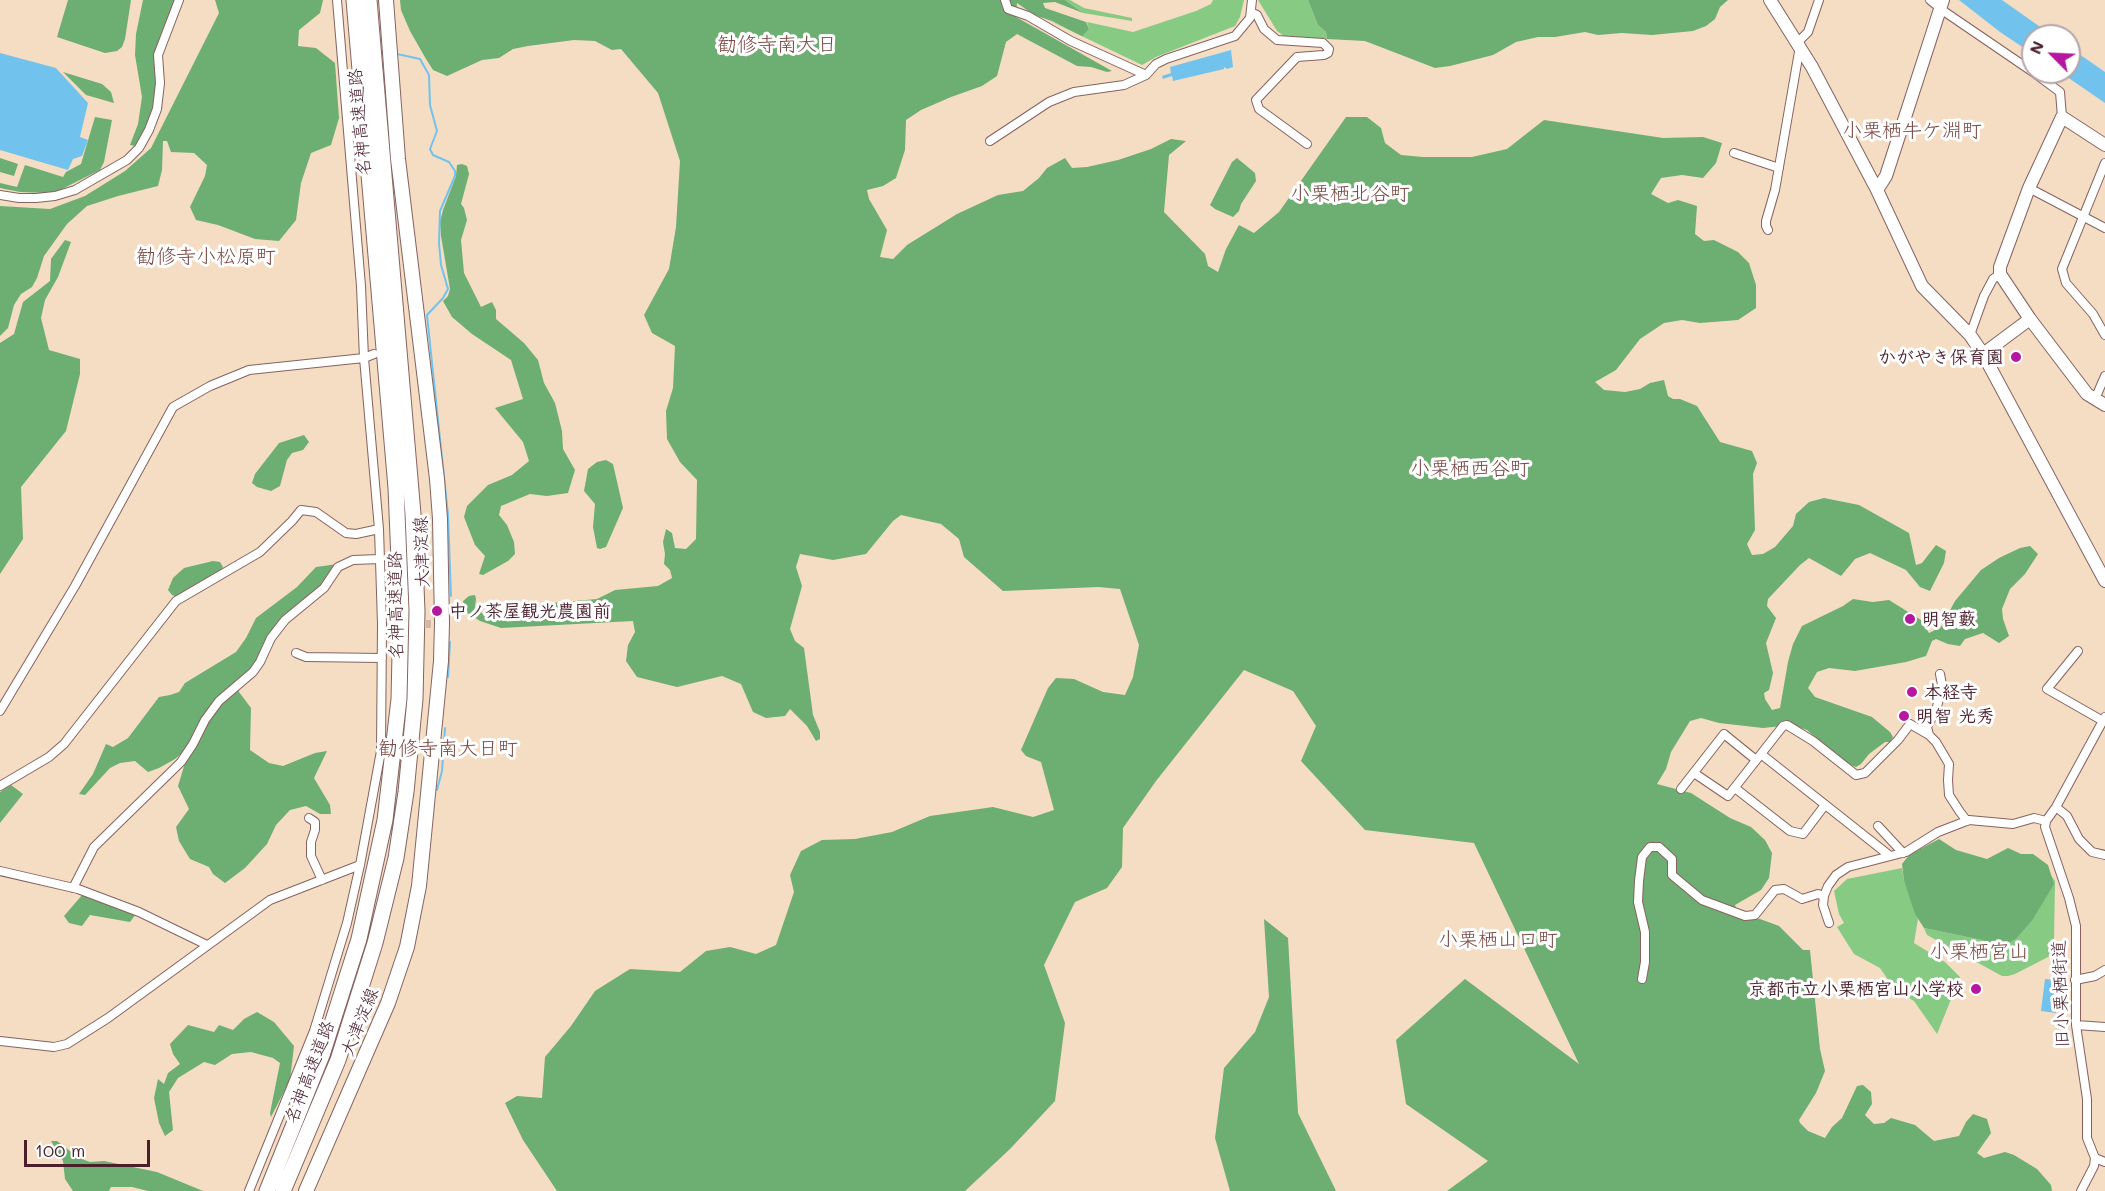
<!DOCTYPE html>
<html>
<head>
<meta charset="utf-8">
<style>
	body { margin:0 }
	#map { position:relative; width:2105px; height:1191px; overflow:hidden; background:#f4ddc3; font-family:Mali,sans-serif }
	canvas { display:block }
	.north { position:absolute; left:2021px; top:24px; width:60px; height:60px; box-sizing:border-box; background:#fff; border:2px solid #b7a5aa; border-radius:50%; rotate:294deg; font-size:16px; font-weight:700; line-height:24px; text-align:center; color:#4a1f2b }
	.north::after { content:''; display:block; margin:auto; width:21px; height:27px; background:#b5179e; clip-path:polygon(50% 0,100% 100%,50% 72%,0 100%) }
	.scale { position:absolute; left:24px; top:1140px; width:126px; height:27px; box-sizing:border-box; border:3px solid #4a1f2b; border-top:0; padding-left:8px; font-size:18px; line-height:21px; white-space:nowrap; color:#4a1f2b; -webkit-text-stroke:4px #fff; paint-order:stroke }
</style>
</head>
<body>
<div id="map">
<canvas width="2105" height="1191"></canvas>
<div class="north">N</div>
<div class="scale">100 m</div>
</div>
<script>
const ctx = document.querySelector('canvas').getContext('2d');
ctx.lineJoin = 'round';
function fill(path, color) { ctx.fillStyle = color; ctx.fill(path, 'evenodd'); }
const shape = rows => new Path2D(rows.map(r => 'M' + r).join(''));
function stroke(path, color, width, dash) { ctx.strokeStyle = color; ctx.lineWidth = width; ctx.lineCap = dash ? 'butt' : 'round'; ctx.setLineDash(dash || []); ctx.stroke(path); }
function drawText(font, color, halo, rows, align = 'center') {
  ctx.font = font + ' Mali,"Klee One",sans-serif'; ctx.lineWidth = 6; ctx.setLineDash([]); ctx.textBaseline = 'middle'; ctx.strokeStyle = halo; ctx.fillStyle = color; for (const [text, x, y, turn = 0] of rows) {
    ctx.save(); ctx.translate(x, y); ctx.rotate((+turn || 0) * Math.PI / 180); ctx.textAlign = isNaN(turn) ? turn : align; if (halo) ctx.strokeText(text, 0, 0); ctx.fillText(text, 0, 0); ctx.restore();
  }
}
fill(shape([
	[1065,0,1070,0,1084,8,1132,18,1132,21,1083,13],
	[1213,0,1244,0,1240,17,1235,26,1156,57,1142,65,1044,18,1082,35,1089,29,1087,22,1133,32,1196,11,1211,4],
	[1258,0,1308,0,1318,25,1326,32,1327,39,1284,36,1277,31],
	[1902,868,1904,881,1918,919,1914,943,1945,962,1960,977,1937,1034,1914,1001,1895,990,1880,968,1854,954,1837,927,1844,923,1839,914,1834,891,1847,879],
	[2050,874,2055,881,2054,941,2050,948,2050,956,2015,974,2008,976,2002,976,1927,935,1924,928,1982,940,2000,947,2016,939,2032,921,2053,884]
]), '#87ca84');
fill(shape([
	[68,0,131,0,125,39,122,47,117,51,105,53,57,37],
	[143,0,175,0,156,50,155,94,153,108,146,129,136,146,130,145,138,124,142,97,135,55,136,34],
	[215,0,323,0,320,13,299,30,298,46,316,48,335,63,339,118,331,145,311,153,301,183,296,220,279,241,255,239,218,225,196,220,190,207,205,176,207,165,194,153,171,152,167,141,163,141,162,170,158,186,118,196,87,206,67,224,44,256,37,278,32,287,21,294,14,305,8,328,0,336,0,206,50,209,85,196,125,171,151,148,219,13],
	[400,0,1065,0,1083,13,1055,2,1043,3,1045,8,1086,22,1089,29,1082,36,1052,21,1034,15,1017,3,1016,17,1112,71,1107,72,1091,67,1077,66,1017,34,1006,42,997,76,982,86,951,97,921,110,906,120,905,150,896,178,883,186,867,190,869,199,887,230,880,257,893,259,907,245,957,214,998,195,1023,191,1039,178,1047,168,1065,158,1072,168,1087,167,1118,160,1151,149,1171,139,1186,141,1169,155,1164,212,1205,254,1208,266,1218,272,1226,249,1239,225,1254,233,1279,212,1346,117,1367,117,1381,128,1385,143,1401,155,1423,157,1472,157,1507,149,1544,120,1663,138,1703,137,1722,143,1716,163,1703,178,1682,175,1661,178,1651,194,1668,203,1678,200,1697,206,1695,234,1704,241,1714,240,1738,252,1749,263,1756,285,1756,308,1738,320,1700,323,1682,320,1664,323,1640,339,1616,370,1595,382,1604,390,1625,392,1640,389,1650,383,1664,380,1668,396,1673,399,1680,399,1697,406,1720,442,1752,451,1757,463,1753,474,1755,530,1747,544,1752,555,1763,554,1775,547,1793,526,1796,514,1809,502,1824,498,1859,505,1909,533,1916,565,1922,563,1936,545,1946,551,1944,563,1930,591,1920,587,1906,570,1870,553,1855,559,1841,576,1809,558,1800,565,1768,599,1767,606,1776,618,1766,643,1773,673,1769,690,1764,693,1765,699,1772,710,1780,708,1788,662,1793,644,1802,626,1843,606,1853,599,1873,602,1889,600,1921,620,1929,633,1941,627,1955,601,1981,570,1999,558,2020,548,2030,546,2038,554,2025,574,2010,589,2002,609,2003,619,2009,636,1999,643,1983,633,1965,639,1960,646,1948,644,1936,639,1932,641,1926,656,1906,662,1855,671,1829,668,1817,672,1808,688,1815,697,1872,717,1890,732,1893,737,1890,742,1885,742,1869,754,1861,764,1856,767,1851,765,1837,757,1807,730,1792,725,1763,728,1719,723,1701,718,1690,721,1671,752,1666,769,1657,784,1691,793,1730,818,1751,827,1765,840,1772,853,1769,878,1761,890,1735,905,1739,916,1760,919,1779,926,1803,950,1810,950,1820,1049,1825,1071,1816,1093,1799,1120,1800,1123,1808,1131,1825,1138,1832,1127,1842,1118,1857,1086,1863,1085,1871,1092,1872,1104,1865,1115,1874,1124,1884,1123,1891,1118,1915,1125,1934,1141,1959,1136,1966,1122,1973,1114,1987,1119,1991,1133,1977,1153,1984,1158,2005,1152,2014,1155,2037,1169,2051,1185,2052,1191,1447,1191,1488,1161,1406,1104,1396,1040,1465,979,1579,1064,1474,843,1365,830,1301,761,1316,726,1293,691,1244,670,1156,781,1123,828,1122,867,1107,888,1075,902,1044,965,1065,1023,1055,1101,1010,1149,965,1191,557,1191,523,1140,505,1103,517,1096,542,1098,545,1057,571,1026,595,991,630,969,680,972,706,951,730,947,756,954,776,945,794,892,790,875,801,851,822,840,855,839,892,832,930,816,993,807,1033,817,1054,810,1041,762,1026,756,1021,750,1048,688,1056,678,1074,679,1103,692,1125,695,1133,677,1139,645,1120,589,1098,587,1003,591,964,557,959,539,941,524,901,515,893,521,866,554,833,560,800,554,796,567,802,586,790,629,795,641,804,648,813,715,820,732,820,739,816,741,807,726,790,709,785,716,766,718,753,712,741,684,722,676,677,687,637,677,626,661,628,645,635,632,633,621,501,628,480,621,466,612,463,601,469,596,475,595,476,599,475,607,482,613,518,606,597,599,615,590,658,586,672,578,670,570,664,564,665,554,663,542,666,529,672,533,675,548,686,549,696,539,697,480,680,462,667,439,666,411,673,388,675,346,652,333,644,315,669,269,676,227,680,161,658,93,621,49,612,50,595,41,574,40,528,46,513,49,499,58,482,60,447,76,433,70,426,59,410,31,401,10],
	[1308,0,1728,0,1720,7,1715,19,1706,26,1693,31,1652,35,1622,33,1598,35,1585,32,1555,37,1538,37,1516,42,1493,55,1450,66,1435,68,1365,41,1327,39,1326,32,1318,25],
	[63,72,102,84,111,92,114,103,86,95],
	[95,117,112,120,104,162,100,170,58,191,45,193,20,192,0,188,0,183,17,187,25,165,63,177,66,172,81,164],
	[0,158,18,164,14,176,0,172],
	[1237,158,1255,173,1256,181,1241,204,1239,211,1233,217,1215,209,1210,205,1232,162],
	[462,164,467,166,469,174,461,204,464,208,467,220,461,240,464,273,481,307,492,302,496,310,496,319,524,343,538,360,544,383,555,403,562,431,563,449,575,470,568,493,547,496,530,494,501,506,499,515,507,525,514,542,515,554,508,561,483,575,479,574,485,556,475,545,464,517,467,506,488,485,512,475,529,461,523,442,495,408,523,399,511,360,472,334,452,317,443,301,448,296,450,289,441,236,440,222,443,210,456,176,457,165],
	[65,240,71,242,58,277,45,300,41,318,49,350,80,359,80,374,66,431,21,487,23,539,0,574,0,343,14,334,23,302,50,281,51,259],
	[304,435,309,442,303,450,292,453,287,460,280,486,271,491,257,487,252,483,255,474,279,443],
	[606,460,613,464,623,508,606,547,600,549,597,548,593,527,595,504,584,491,588,469,597,462],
	[213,561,220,562,223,567,217,576,177,597,172,595,168,590,173,578,184,568],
	[338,564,324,585,279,625,273,644,260,669,240,679,239,692,251,708,250,750,269,763,283,766,315,753,327,751,314,778,330,805,331,814,320,814,306,806,290,810,276,825,267,844,245,868,225,883,213,874,209,867,190,859,179,841,176,827,189,809,178,786,185,763,195,748,194,743,175,759,159,768,148,772,135,761,120,763,110,768,85,795,79,794,93,774,106,744,113,747,128,738,159,697,170,695,179,692,185,683,236,652,246,638,256,618,297,587,316,567],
	[11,785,23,794,0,823,0,792],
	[1939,839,1956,850,1987,859,2008,848,2021,854,2033,854,2048,865,2054,884,2032,921,2016,939,2000,948,1982,940,1924,928,1915,914,1904,881,1902,864,1909,855],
	[83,894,136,914,130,922,90,915,82,926,69,923,64,916],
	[1264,919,1288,938,1298,1113,1336,1191,1230,1191,1215,1138,1224,1068,1255,1032,1269,997],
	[257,1012,274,1022,294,1046,290,1080,271,1117,270,1113,280,1063,273,1058,251,1052,232,1054,215,1065,204,1062,178,1078,169,1092,173,1130,165,1136,159,1123,154,1098,158,1079,164,1084,168,1073,180,1064,173,1054,170,1044,188,1025,214,1032,219,1025,233,1030,244,1019],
	[51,1141,57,1141,79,1158,90,1162,104,1161,157,1172,203,1191,148,1191,132,1187,111,1187,109,1191,73,1191,65,1179,63,1161]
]), '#6dae72');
fill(shape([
	[1959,0,2002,0,2053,36,2033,36,2033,54,2000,32],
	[2069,47,2105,72,2105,103,2060,72,2069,72],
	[1231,50,1233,67,1227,69,1224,67,1224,69,1173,81,1172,76,1163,79,1162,76,1171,73,1170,67],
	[0,53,56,68,88,103,80,137,88,140,82,156,73,159,68,170,0,150],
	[2045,979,2059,980,2056,1013,2041,1011]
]), '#71c3ed');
stroke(shape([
	[397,54,420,59,429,75,430,105,437,131,430,149,433,155,449,162,455,171,455,176,440,211,439,243,441,265,448,289,443,298,427,315,448,515,451,596],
	[448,677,450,642],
	[437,790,442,771,445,728]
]), '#71c3ed', 2);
stroke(shape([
	[390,624,431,624]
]), '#d2b7a5', 8, [8, 4]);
const street = shape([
	[1005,0,1008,9,1028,16,1071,41,1146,75,1156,64,1166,59,1235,36,1250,18,1252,0],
	[1930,0,1945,12,2033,72],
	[1251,12,1257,15,1264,29,1277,40,1323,43,1329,49,1328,53,1324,55,1297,57,1256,100,1259,109,1307,144],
	[1798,42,1808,32,1819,0],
	[2033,72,2060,92,2062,117],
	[990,141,1049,102,1074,92,1124,85,1146,75],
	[1734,153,1779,168],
	[2105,163,2062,269,2066,283,2093,314,2105,335],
	[2029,188,2105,228],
	[0,195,19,198,36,198,55,196,75,190,127,160,139,148,149,130,157,109,160,83,158,55,179,0],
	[1768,230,1766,226,1766,221,1775,190,1800,46],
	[1970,335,1984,296,1993,279,2000,274],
	[2095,399,2105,376],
	[2078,651,2047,689,2103,721],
	[296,653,306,657,382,658],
	[1940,674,1942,685,1937,707,1927,727,1929,735,1936,742,1949,764,1948,780,1949,795,1960,812,1967,821],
	[0,711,75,586,173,407,210,386,249,370,364,358,374,354],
	[1761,754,1890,856],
	[1694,773,1728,796,1783,726,1787,725,1813,741,1856,775,1865,773,1898,740,1910,724,1929,735],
	[0,786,49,757,64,744,176,601,260,552,292,521,301,510,316,512,346,533,356,534,379,529],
	[1735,788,1790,831,1803,834,1825,805],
	[1681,789,1724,734,1756,760],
	[2056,807,2067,816,2079,839,2092,852,2105,855],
	[309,818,315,822,315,830,311,842,311,856,322,880],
	[2046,821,2045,827,2069,898,2076,926,2076,1025,2087,1099,2087,1138,2095,1158,2105,1162],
	[2046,821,2056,807,2105,717],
	[1878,826,1903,853],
	[0,871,78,889,139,912,207,945],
	[73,888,94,847,181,762,193,744,205,720,219,701,253,672,260,662,271,638,285,620,324,588,338,567,353,560,380,559],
	[1829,923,1823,905,1824,896,1828,886,1836,875,1848,867,1906,852,1938,832,1969,820,2013,824,2034,818,2046,821],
	[1642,979,1645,962,1645,932,1638,902,1639,881,1642,857,1650,847,1659,847,1672,859,1672,875,1702,900,1745,916,1755,915,1775,890,1784,889,1802,899,1818,894,1824,896],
	[2075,980,2095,976,2105,970],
	[2076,1025,2105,1027],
	[0,1041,54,1047,67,1044,108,1018,270,900,360,865],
	[249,1191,314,1031,347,923,360,865,381,751,382,624,379,529,364,358,361,286,337,0],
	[2081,1191,2094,1166,2095,1158]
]);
const secondary = shape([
	[1770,0,1812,67,1877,190,1922,286,1970,335,1983,354,2105,581],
	[2105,145,2062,117,2029,188,2000,267,2000,274,2030,319,2087,394,2105,405],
	[1877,190,1886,176,1943,0],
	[1983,354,2030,319]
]);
const primary = shape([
	[306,1191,388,1003,407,947,419,886,441,661,442,623,440,519,437,479,398,159,386,0]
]);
const highway = shape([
	[267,1191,322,1055,359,939,385,820,399,699,401,610,396,488,354,0],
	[283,1191,338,1060,375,943,396,858,406,792,415,699,417,611,413,514,369,0]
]);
stroke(street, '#866260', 10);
stroke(secondary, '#866260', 14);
stroke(primary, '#866260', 16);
stroke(highway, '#866260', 17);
stroke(street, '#fff', 8);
stroke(secondary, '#fff', 12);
stroke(primary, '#fff', 14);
stroke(highway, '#fff', 15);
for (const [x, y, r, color] of [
	[2016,357,6,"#b5179e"],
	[437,611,6,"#b5179e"],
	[1910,619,6,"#b5179e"],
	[1912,692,6,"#b5179e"],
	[1904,716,6,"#b5179e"],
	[1976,989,6,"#b5179e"]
]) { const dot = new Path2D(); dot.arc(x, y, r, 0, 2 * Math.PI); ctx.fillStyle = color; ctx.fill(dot); stroke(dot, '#fff', 2); }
drawText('18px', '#4a1f2b', '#fff', [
	["名神高速道路",360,122,-95],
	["大津淀線",422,552,-92],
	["名神高速道路",396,605,-91],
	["旧小栗栖街道",2061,994,-92],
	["大津淀線",360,1022,-68],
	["名神高速道路",310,1072,-69]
]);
drawText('bold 18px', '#4a1f2b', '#fff', [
	["かがやき保育園",2004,357,"right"],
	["中ノ茶屋観光農園前",449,611],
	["明智藪",1922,619],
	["本経寺",1924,692],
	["明智 光秀",1916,716],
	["京都市立小栗栖宮山小学校",1964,989,"right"]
], 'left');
drawText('20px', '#7a4943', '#fff', [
	["勧修寺南大日",777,45],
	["小栗栖牛ケ淵町",1912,131],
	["小栗栖北谷町",1350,194],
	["勧修寺小松原町",206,257],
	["小栗栖西谷町",1470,469],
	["勧修寺南大日町",448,749],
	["小栗栖山口町",1498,940],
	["小栗栖宮山",1979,952]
]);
</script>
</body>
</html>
